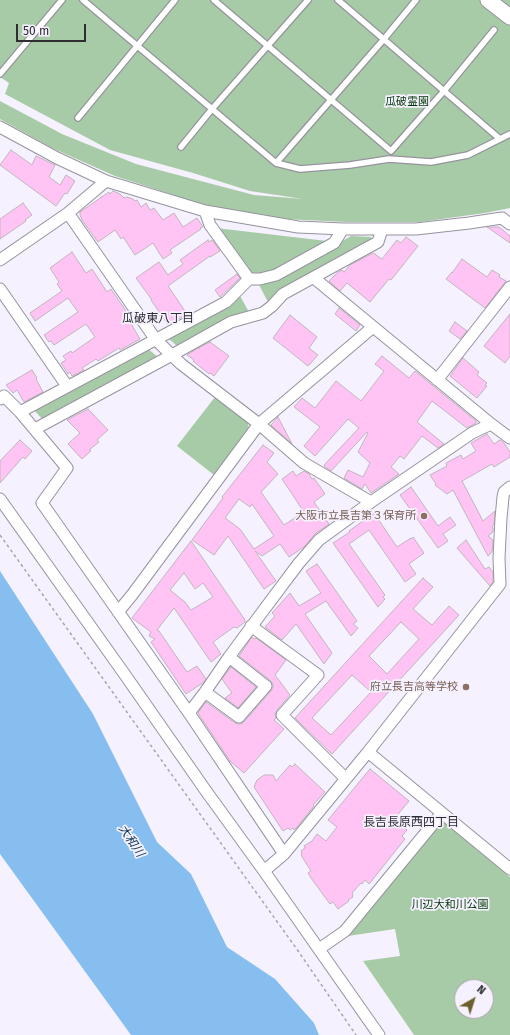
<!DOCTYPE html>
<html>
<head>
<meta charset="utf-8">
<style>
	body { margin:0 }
	#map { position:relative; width:510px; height:1035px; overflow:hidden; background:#f5f1fe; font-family:"Fira Sans",sans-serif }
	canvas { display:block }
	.north { position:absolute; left:454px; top:979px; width:40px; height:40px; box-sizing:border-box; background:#f5f1fe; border:1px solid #a6a3ac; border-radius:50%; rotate:39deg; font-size:11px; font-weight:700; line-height:16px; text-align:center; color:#2f2d32 }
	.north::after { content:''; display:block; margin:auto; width:14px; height:18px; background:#6b602d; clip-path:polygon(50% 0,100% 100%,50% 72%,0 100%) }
	.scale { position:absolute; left:16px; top:24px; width:70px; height:18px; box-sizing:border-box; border:2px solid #2f2d32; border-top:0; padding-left:5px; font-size:12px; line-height:14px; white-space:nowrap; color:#2f2d32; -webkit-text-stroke:3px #f5f1fe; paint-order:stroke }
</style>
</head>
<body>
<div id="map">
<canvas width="510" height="1035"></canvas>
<div class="north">N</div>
<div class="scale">50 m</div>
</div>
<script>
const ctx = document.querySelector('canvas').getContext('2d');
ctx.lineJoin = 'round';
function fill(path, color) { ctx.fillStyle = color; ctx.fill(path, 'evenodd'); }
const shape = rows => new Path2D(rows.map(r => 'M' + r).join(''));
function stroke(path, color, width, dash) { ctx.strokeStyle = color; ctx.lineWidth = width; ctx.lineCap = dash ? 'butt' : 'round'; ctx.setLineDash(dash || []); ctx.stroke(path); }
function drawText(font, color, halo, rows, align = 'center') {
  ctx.font = font + ' "Fira Sans","Noto Sans JP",sans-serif'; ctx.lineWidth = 3.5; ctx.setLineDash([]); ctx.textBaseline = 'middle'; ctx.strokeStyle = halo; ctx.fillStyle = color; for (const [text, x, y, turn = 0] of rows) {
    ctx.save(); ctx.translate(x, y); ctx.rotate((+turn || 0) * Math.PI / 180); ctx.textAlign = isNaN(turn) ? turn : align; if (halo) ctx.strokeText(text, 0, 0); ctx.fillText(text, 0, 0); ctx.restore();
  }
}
fill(shape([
	[0,0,510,0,510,208,485,213,420,222,346,222,284,219,205,205,115,176,52,148,0,119,0,101,62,134,136,164,254,195,303,199,250,191,193,173,110,150,5,94,9,83,0,77],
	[216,228,327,241,327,243,272,272,254,276],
	[351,236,371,237,372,241,269,304,258,283,274,280],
	[239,294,250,314,178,347,167,337],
	[147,348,159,358,44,421,34,410],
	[215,397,248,423,249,429,214,475,177,446],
	[444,822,510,877,510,1035,414,1035,363,961,400,956,395,929,348,936,348,933,440,824],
	[462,987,486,987,486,1011,462,1011]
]), '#a8cba7');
fill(shape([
	[0,571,93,714,157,842,191,874,227,947,275,979,314,1023,319,1035,131,1035,0,854]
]), '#86bef0');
const building = shape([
	[11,150,32,165,36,156,55,165,49,177,60,185,66,175,75,181,67,194,65,193,56,206,0,165,11,150],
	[113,191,120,194,124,198,127,197,133,199,135,201,137,200,141,207,146,203,150,210,154,208,163,220,174,213,183,227,197,218,203,227,200,228,201,229,170,250,172,253,163,259,153,243,135,255,123,237,121,239,115,230,98,242,82,220,80,215,80,212,109,192,110,194,113,191],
	[23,203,32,215,25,220,26,221,0,239,0,219,23,203],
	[487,227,499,227,510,236,510,243,487,227],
	[406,237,418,246,391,280,389,279,370,302,347,283,340,291,329,281,337,273,342,270,344,272,350,265,373,253,382,259,397,240,401,243,406,237],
	[208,240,209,242,212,240,220,251,210,257,210,256,168,286,187,314,168,325,151,300,152,300,136,278,159,262,168,275,183,264,180,260,208,240],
	[72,252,86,273,92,269,107,292,111,289,126,311,124,312,140,339,120,350,119,348,98,361,96,359,82,368,84,370,72,376,70,372,68,374,61,363,66,360,63,356,71,351,72,353,95,337,86,324,54,345,51,341,49,342,44,335,78,312,68,298,35,321,30,313,62,291,57,284,59,282,50,268,72,252],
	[462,259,487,277,492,270,500,275,499,277,506,281,485,308,446,279,452,272,452,273,462,259],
	[237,274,240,278,220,297,215,290,237,274],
	[339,308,360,325,356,331,335,314,339,308],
	[510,314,510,356,505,363,484,346,510,314],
	[290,315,317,337,309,348,318,355,308,366,273,338,290,315],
	[455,322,467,331,460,339,449,331,455,322],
	[210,342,229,356,214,376,210,373,209,374,193,361,194,360,187,355,198,348,199,349,200,347,210,342],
	[382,356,409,378,415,371,476,421,476,423,467,428,432,401,417,422,444,444,438,448,422,436,404,459,400,456,391,467,399,474,371,493,365,484,362,489,344,478,348,470,363,477,370,463,358,452,368,433,367,432,331,471,324,466,325,464,359,428,348,419,315,456,304,446,320,427,294,407,302,398,315,408,336,381,361,401,384,371,375,364,382,356],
	[463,358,479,372,477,375,487,383,485,385,487,386,477,398,450,376,463,358],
	[32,370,37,378,36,379,43,392,24,402,17,390,13,393,6,385,32,370],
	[88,409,108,430,97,440,99,442,89,450,91,451,82,459,68,444,80,433,67,420,88,409],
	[278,417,292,444,271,425,278,417],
	[487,434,494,444,500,440,504,443,510,452,510,457,494,467,492,464,462,481,483,521,495,511,494,524,492,526,493,528,493,532,488,536,493,540,492,552,488,556,453,490,447,494,435,485,436,484,430,475,447,466,446,463,461,455,463,459,476,451,471,443,487,434],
	[20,440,32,451,25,459,23,457,0,483,0,461,20,440],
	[263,445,274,453,267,462,278,474,261,492,284,525,304,512,282,479,293,471,296,476,304,471,309,474,312,479,314,478,325,494,314,502,329,524,316,533,304,547,289,557,280,544,262,556,255,551,276,581,264,589,228,536,214,555,192,540,223,498,222,497,263,445],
	[239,499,250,507,252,504,274,536,254,549,240,529,225,518,239,499],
	[411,487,438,526,450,517,456,525,443,534,448,541,438,548,400,495,411,487],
	[374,513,397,547,411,538,411,539,413,537,424,553,409,564,416,574,405,582,369,530,349,544,385,595,383,597,385,599,378,607,333,543,350,532,349,531,374,513],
	[466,540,485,569,489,567,493,572,493,582,490,586,457,548,466,540],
	[191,541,245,620,245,622,237,628,234,627,213,642,221,654,211,662,174,608,157,630,159,631,187,672,197,666,206,679,204,682,186,694,151,642,155,639,149,636,151,632,132,618,191,541],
	[184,573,195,589,203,583,213,597,191,610,185,602,170,590,184,573],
	[317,564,357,621,353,624,358,628,351,636,326,601,305,614,332,653,324,664,296,624,282,640,265,627,275,616,272,613,290,593,299,606,321,593,306,571,317,564],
	[423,578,433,587,413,609,432,625,449,606,459,615,332,754,295,718,423,578],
	[401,622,419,639,387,674,369,656,401,622],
	[352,675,371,692,331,735,312,718,352,675],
	[252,637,254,639,256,638,286,660,275,675,290,695,277,710,275,715,276,718,274,720,284,729,244,773,230,761,198,713,206,702,235,723,238,724,241,724,244,722,271,691,273,687,273,684,271,681,239,656,252,637],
	[231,667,256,687,238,708,225,698,232,693,222,679,231,667],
	[295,764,325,792,313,805,314,806,297,827,294,830,293,828,290,830,288,828,283,831,254,787,257,780,264,775,273,775,276,781,290,765,292,767,295,764],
	[370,769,409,801,394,819,407,830,402,836,405,839,369,884,365,880,362,884,361,883,352,893,353,895,352,896,353,897,348,900,349,901,338,909,333,902,330,904,311,878,308,873,311,871,301,855,302,854,301,851,305,848,304,846,312,841,317,834,326,841,337,827,328,820,370,769]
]);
fill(building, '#ffc3f4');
stroke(building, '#c0b5be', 1);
const service = shape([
	[83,0,276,163,300,169,350,165,389,159,431,162,468,155,510,134],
	[214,0,391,151,444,91,494,30],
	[338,0,500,139],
	[0,74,62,0],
	[78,118,175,0],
	[181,147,212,109,308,0],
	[276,163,384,39,416,0]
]);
const minor = shape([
	[0,127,57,158,106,181,205,211,298,227,343,229,416,229,469,223,502,218,510,224],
	[205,211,210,225,249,279],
	[68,213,156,340,181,364,259,424,304,463,371,502],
	[0,260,68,213,106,181],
	[314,278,491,424,510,438],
	[0,289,67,386],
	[437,380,510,287],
	[0,399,4,396,20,412,67,468,42,503,189,713,284,854],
	[20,412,226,302,249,279,260,279,276,275,334,243,343,229],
	[35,429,172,355,231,322,263,313,272,306,283,294,378,242,382,229],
	[0,499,123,672,206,791,264,871,379,1035],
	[118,612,132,595,259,424,373,327],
	[251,626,318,675,282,715,346,779],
	[205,692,239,717,266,686,229,657],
	[189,713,205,692,229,657,263,611,299,563,319,540,371,502,472,433,491,424],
	[368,752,510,869],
	[264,871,284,854,368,752,500,584,499,558,501,518,503,497,504,492,510,487],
	[319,949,345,931,442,813]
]);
const secondary = shape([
	[488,0,510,17]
]);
stroke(service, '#96939e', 8);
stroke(minor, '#96939e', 13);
stroke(secondary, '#96939e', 17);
stroke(shape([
	[0,535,296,948,356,1035]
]), '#a8a5af', 1.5, [3, 3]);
stroke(service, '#fff', 5.5);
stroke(minor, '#fff', 11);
stroke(secondary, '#fff', 15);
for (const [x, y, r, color] of [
	[424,516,4,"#8d6e63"],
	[466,687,4,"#8d6e63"]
]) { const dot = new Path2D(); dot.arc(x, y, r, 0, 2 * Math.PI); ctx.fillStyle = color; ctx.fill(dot); stroke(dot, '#f5f1fe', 1.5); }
drawText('11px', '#003905', '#f5f1fe', [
	["瓜破霊園",407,102],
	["川辺大和川公園",450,905]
]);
drawText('11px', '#785e54', '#f5f1fe', [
	["大阪市立長吉第３保育所",416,516],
	["府立長吉高等学校",458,687]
], 'right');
drawText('12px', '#2f2d32', '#f5f1fe', [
	["瓜破東八丁目",158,319],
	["長吉長原西四丁目",411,823]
]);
drawText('italic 12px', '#0d3758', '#f5f1fe', [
	["大和川",131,841,56]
]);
</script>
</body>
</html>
